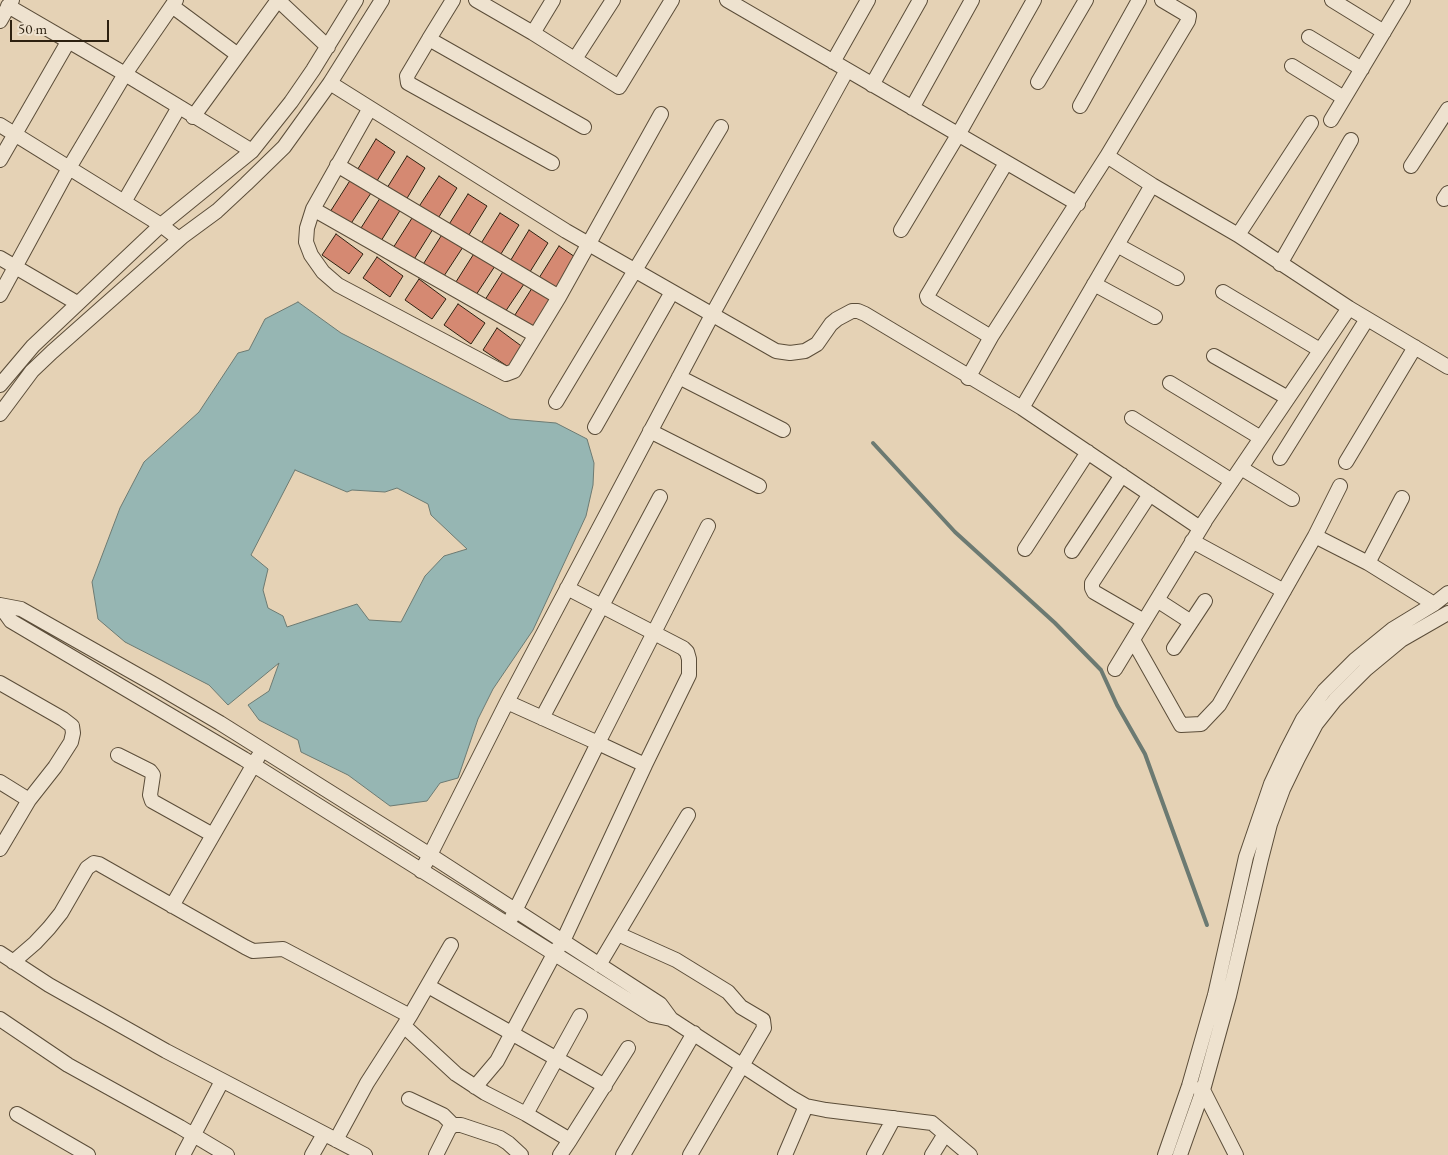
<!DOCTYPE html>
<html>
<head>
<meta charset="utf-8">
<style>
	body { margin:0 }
	#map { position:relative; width:1448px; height:1155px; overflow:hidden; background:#e5d2b5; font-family:"EB Garamond",serif }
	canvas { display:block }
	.scale { position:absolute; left:10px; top:20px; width:99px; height:22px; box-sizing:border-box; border:2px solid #2d2110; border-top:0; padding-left:6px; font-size:15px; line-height:18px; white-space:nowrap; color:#2d2110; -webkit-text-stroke:4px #eee2cf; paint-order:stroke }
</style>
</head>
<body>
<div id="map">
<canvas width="1448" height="1155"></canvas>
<div class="scale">50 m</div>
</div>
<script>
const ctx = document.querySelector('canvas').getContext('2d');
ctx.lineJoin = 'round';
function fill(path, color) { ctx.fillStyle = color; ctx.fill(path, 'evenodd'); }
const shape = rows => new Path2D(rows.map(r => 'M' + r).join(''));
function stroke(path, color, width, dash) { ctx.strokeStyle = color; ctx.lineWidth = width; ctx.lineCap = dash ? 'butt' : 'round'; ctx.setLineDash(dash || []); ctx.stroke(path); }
const water = shape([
	[298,302,341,333,510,419,556,423,587,439,594,463,593,485,586,516,533,630,493,689,478,719,458,778,440,783,427,801,390,806,348,775,301,752,298,740,259,720,248,705,269,691,279,663,228,705,209,685,125,642,98,619,92,582,120,508,144,462,199,412,238,353,249,350,265,319,298,302],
	[295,470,347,492,352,490,385,492,397,488,428,504,431,515,467,549,444,556,425,576,401,622,369,620,357,604,287,627,283,616,268,608,263,590,268,569,251,555,295,470]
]);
fill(water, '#96b6b3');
stroke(water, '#6c7a72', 1);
stroke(shape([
	[873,443,955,532,1055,623,1101,670,1117,705,1145,754,1207,925]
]), '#6c7a72', 4);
const building = shape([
	[376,139,395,152,375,184,356,172,376,139],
	[407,156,425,168,406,200,387,188,407,156],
	[439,176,457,188,437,220,418,208,439,176],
	[351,179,371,193,350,225,330,212,351,179],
	[468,194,487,206,467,238,448,226,468,194],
	[382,195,401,209,381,241,361,228,382,195],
	[500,213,519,225,499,257,480,245,500,213],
	[414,215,433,229,413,261,393,248,414,215],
	[529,230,548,243,528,275,509,263,529,230],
	[443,233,463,247,442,279,422,266,443,233],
	[336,234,363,254,349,274,322,255,336,234],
	[559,246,578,259,558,291,539,278,559,246],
	[475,252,495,266,474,298,454,285,475,252],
	[377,257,403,276,390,297,363,278,377,257],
	[504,270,524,284,503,315,483,303,504,270],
	[419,279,446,299,432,319,405,300,419,279],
	[534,285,554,300,533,331,513,318,534,285],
	[458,304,485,323,471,344,444,325,458,304],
	[497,328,524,348,510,368,483,350,497,328]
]);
fill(building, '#d58972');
stroke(building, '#2d2110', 1);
const minor = shape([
	[278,0,328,47],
	[453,0,429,39,584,127],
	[476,0,533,33,619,87,672,0],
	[727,0,1078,204],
	[1162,0,1189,16,1188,21,1107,156,1152,185,1238,235,1349,308,1448,367],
	[1332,0,1384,32],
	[8,6,125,74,252,151],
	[172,6,238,55],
	[0,21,12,0],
	[533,33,553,0],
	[1309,37,1362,69],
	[429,39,407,76,408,83,552,163],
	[575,59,613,0],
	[833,62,868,0],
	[1292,66,1344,98],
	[1038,82,1086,0],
	[330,83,566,231,776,351,790,353,805,351,817,344,831,324,837,319,852,311,858,311,865,314,1022,408,1200,528,1349,308],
	[872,85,920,0],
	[1080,106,1139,0],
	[370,108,313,209,307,228,306,242,311,255,323,272,338,285,506,374,514,371,559,297,661,114],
	[912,108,972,0],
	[193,117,278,0],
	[1331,120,1403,0],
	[0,125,161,225,179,239],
	[0,160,68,42],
	[337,165,559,297],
	[1411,166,1448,109],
	[1444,199,1448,193],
	[124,202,179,107],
	[313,209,535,335],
	[901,230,958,135,1034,0],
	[1238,235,1311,123],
	[1117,245,1177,278],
	[0,258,77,303],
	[1280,264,1351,140],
	[1094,284,1155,317],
	[1223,292,1320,350],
	[0,295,69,168,125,74,176,0],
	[991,337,928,299,927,296,1006,163],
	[1214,356,1288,398],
	[679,377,783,430],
	[968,378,991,337,1107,156],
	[1170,383,1261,438],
	[0,385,33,346,161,225,252,151,291,102,313,70,356,0],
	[556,402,721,127],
	[1022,408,1152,185],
	[0,414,32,371,52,352,183,236,217,211,246,184,284,147,330,83,382,0],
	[1132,418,1232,481],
	[595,427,672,292],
	[650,431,759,486],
	[1280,458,1367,319],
	[1346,462,1415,347],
	[1241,468,1292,499],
	[1315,536,1340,486],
	[1192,541,1284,591],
	[1025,549,1088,452],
	[1072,551,1122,475],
	[1368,563,1402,498],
	[567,588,683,648,687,652,689,659,689,675,645,765],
	[1157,600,1191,622],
	[0,605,21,609,157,686,220,723,430,855,660,1004,671,1019,792,1098,806,1106,826,1110,932,1123,970,1155],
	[0,606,11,621,244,759,652,1015,671,1019],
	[1144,621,1094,592,1092,588,1092,583,1150,494],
	[1133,640,1181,725,1201,724,1219,705,1315,536,1368,563,1434,604],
	[1174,648,1205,601],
	[1115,669,1205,521],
	[0,683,63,719,72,726,73,733,71,742,55,767,29,800,0,849],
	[507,702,598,743,708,526],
	[542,718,660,497],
	[118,755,150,771,153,775,150,795,152,801,213,835],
	[0,782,29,800],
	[421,871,430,855,507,702,712,315,847,70],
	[172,906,258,757],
	[618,934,676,960,728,992,741,1007,763,1020,764,1028,690,1155],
	[0,953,49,985,166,1051,365,1155],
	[13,962,35,943,49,928,61,913,87,868,94,863,99,864,245,947,253,951,283,949,410,1016],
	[599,965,688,815],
	[428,986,605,1086],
	[0,1019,68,1065,180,1127,227,1155],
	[404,1026,456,1074,485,1093,526,1114,570,1140,628,1048],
	[475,1087,497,1061,554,954,563,941,645,765,598,743,512,917],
	[1199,1089,1203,1090,1236,1155],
	[409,1099,443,1115,453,1125],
	[17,1114,88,1155],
	[526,1114,580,1016],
	[336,1140,367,1083,410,1016,451,945],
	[183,1155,222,1081],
	[312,1155,324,1134],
	[436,1155,449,1129,453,1125,461,1125,500,1138,508,1143,521,1155],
	[560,1155,570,1140],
	[623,1155,694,1033],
	[785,1155,806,1106],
	[874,1155,894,1118],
	[932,1155,945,1134],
	[1165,1155,1189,1086,1215,995,1246,857,1271,784,1287,750,1303,719,1324,691,1355,660,1393,629,1434,604,1448,593],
	[1180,1155,1203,1090,1229,996,1261,859,1270,824,1283,789,1298,758,1316,724,1335,700,1366,669,1401,640,1448,613]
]);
stroke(minor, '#5b4d39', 16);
stroke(minor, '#eee2cf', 14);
</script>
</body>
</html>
